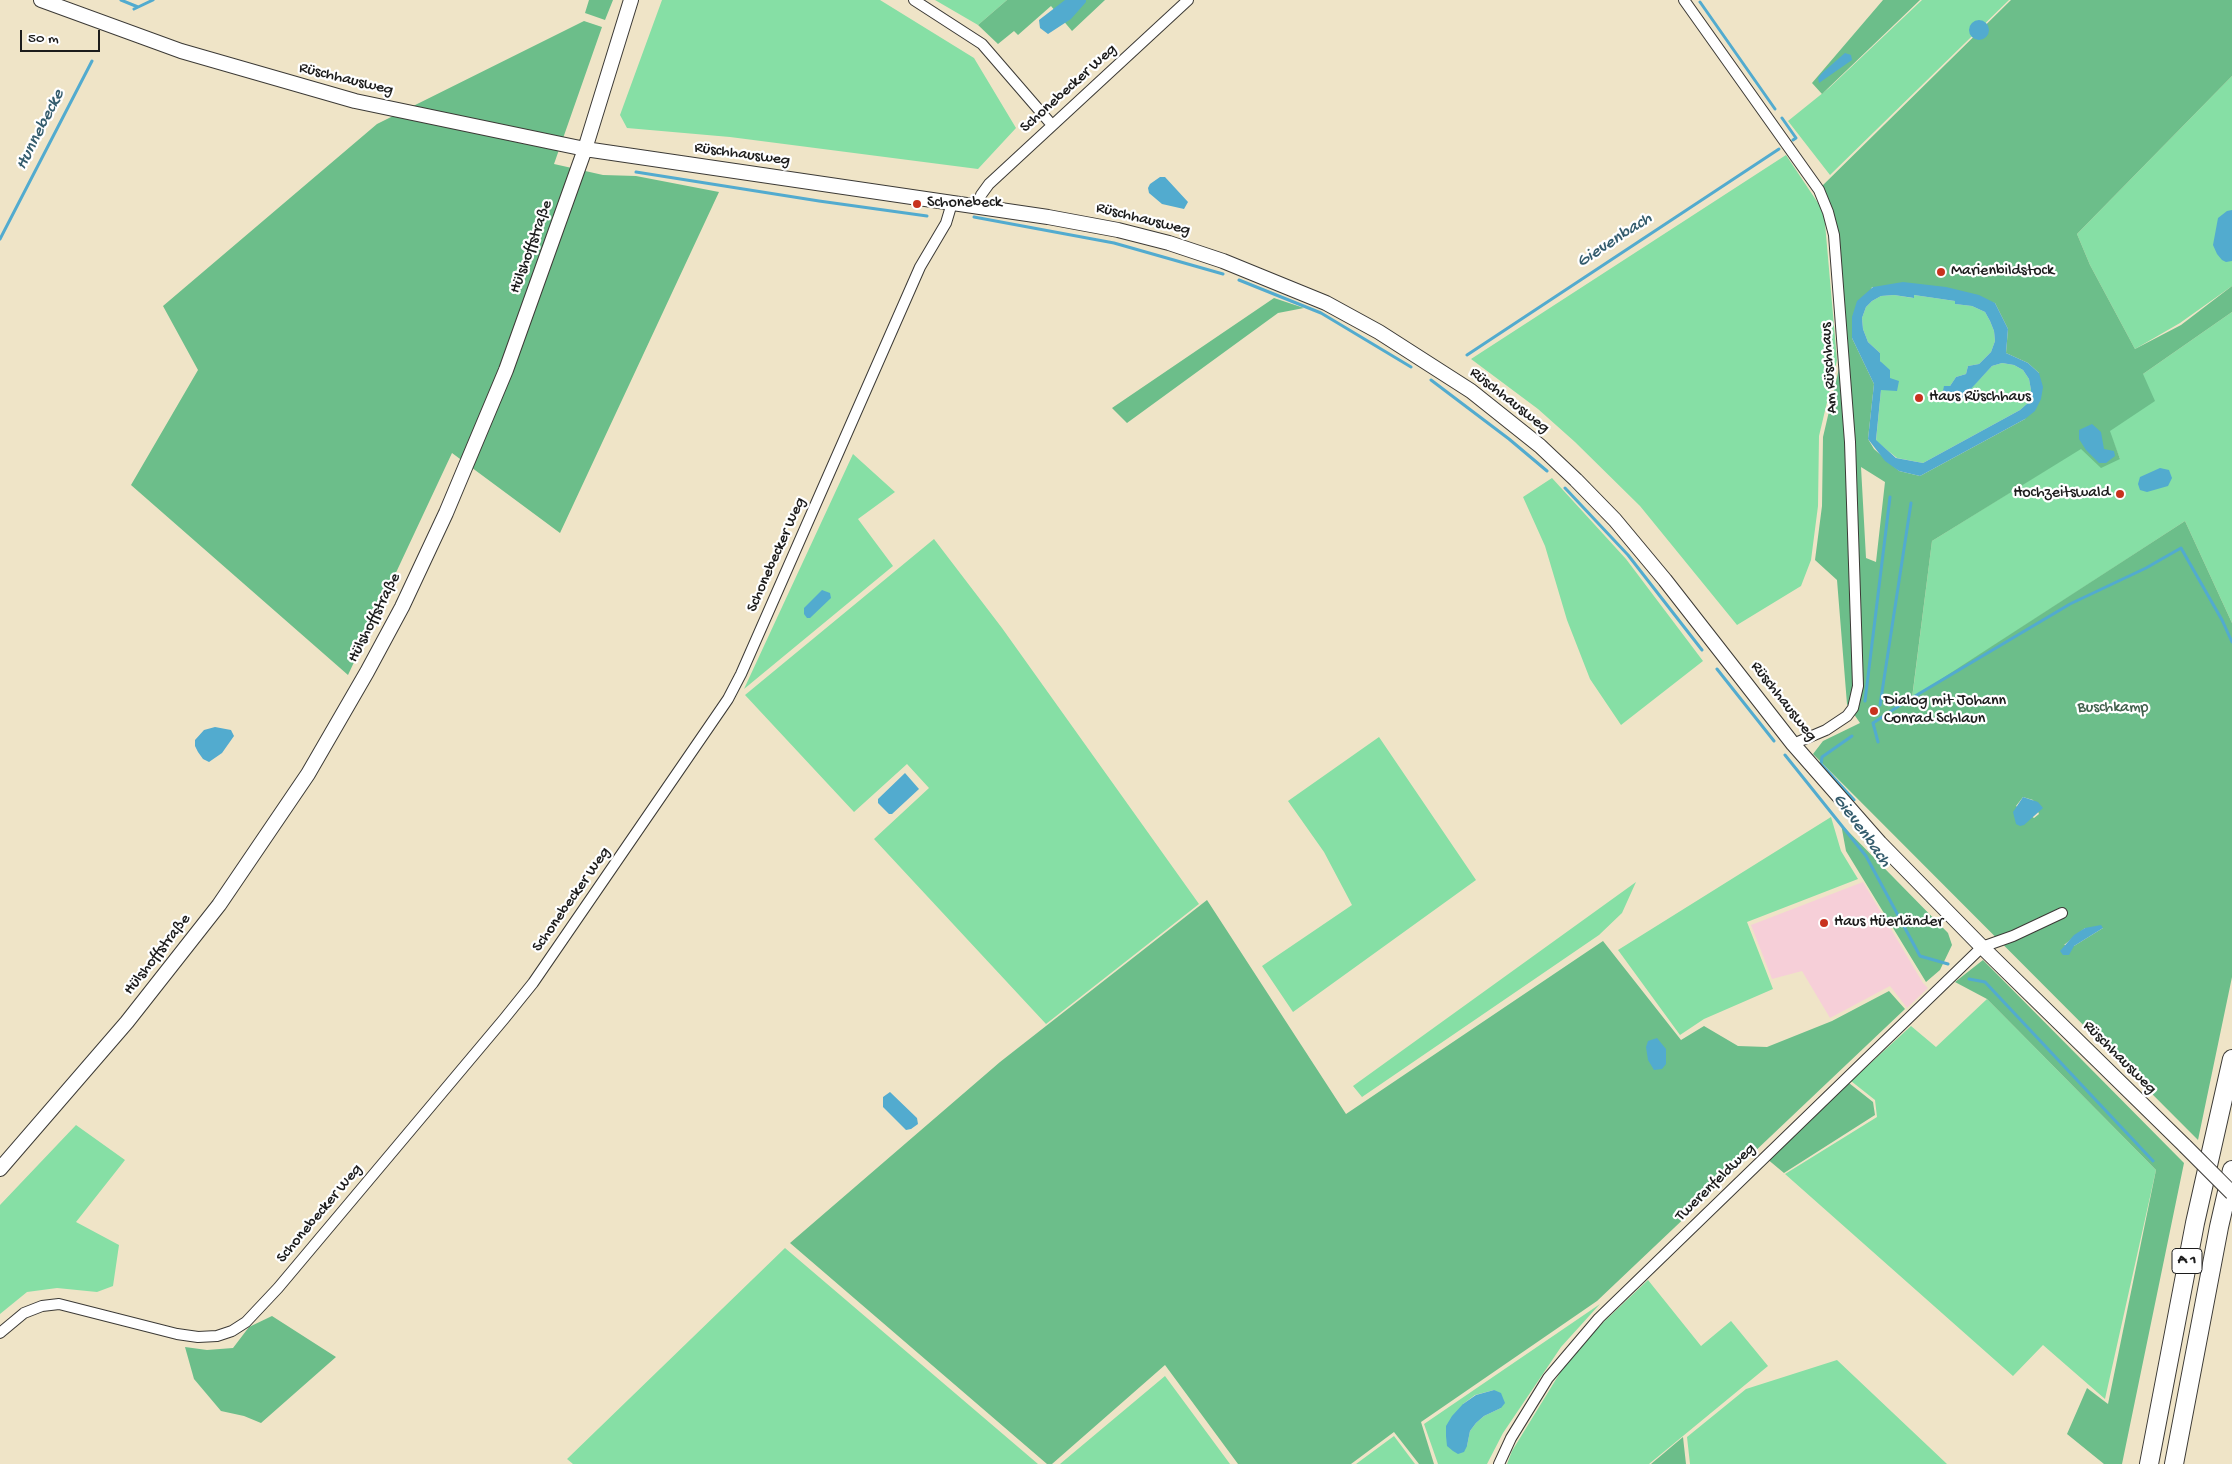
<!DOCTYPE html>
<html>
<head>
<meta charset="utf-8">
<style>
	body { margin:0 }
	#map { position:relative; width:2232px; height:1464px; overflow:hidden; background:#efe4c7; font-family:"Gochi Hand",sans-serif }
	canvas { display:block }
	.scale { position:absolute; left:20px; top:30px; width:80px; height:22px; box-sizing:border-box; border:2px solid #1c1c1c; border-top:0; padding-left:6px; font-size:15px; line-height:18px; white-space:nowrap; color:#1c1c1c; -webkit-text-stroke:4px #fff; paint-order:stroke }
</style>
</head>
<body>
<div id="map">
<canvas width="2232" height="1464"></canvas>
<div class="scale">50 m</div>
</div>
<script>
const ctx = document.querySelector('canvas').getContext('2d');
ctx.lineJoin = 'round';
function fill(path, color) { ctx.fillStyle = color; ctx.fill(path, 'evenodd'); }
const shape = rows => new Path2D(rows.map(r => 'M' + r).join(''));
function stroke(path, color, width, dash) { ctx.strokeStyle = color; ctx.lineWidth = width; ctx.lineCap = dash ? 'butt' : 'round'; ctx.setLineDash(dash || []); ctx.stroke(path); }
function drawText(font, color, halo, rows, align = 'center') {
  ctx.font = font + ' "Gochi Hand",sans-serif'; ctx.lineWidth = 4.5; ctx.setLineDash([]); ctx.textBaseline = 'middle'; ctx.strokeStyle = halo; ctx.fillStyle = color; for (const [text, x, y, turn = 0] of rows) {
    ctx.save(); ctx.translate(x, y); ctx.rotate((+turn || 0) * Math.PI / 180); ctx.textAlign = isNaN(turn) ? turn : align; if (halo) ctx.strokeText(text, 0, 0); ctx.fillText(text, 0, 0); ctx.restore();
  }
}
fill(shape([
	[1863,882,1923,983,1928,988,1907,1008,1890,986,1830,1018,1802,971,1772,979,1751,925]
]), '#f6cfd8');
fill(shape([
	[662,0,880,0,974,58,1016,128,978,169,730,137,627,128,620,115],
	[935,0,1007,0,978,25],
	[1922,0,2009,0,1830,175,1788,121,1829,88],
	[2232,76,2232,286,2180,323,2135,349,2090,265,2077,234],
	[1786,155,1824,212,1837,360,1819,436,1818,506,1811,560,1801,586,1737,625,1640,506,1575,442,1538,409,1471,359],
	[1894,295,1913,298,1914,295,1955,301,1955,304,1972,306,1985,312,1990,321,1994,331,1995,341,1991,352,1979,364,1968,366,1966,374,1956,377,1950,386,1958,402,1992,366,2002,363,2014,365,2023,370,2029,379,2031,390,2029,402,2020,410,1923,463,1897,458,1876,441,1881,390,1890,378,1880,361,1880,353,1868,342,1863,329,1862,318,1866,307,1872,301,1881,296],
	[2232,312,2232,623,2185,521,1912,699,1932,541,2081,448,2120,459,2109,431,2143,374],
	[853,454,895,492,858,519,893,566,744,689],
	[1552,478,1626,559,1703,661,1621,725,1590,679,1567,620,1545,546,1523,497],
	[934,539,1002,628,1199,904,1046,1024,874,839,929,788,907,764,854,812,745,695],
	[1379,737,1476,880,1293,1012,1262,966,1352,905,1324,852,1288,801],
	[1831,817,1841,851,1858,879,1747,922,1773,989,1704,1019,1680,1035,1618,950],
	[1636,882,1622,913,1599,935,1362,1097,1353,1086],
	[1987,999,2156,1170,2105,1399,2043,1345,2013,1376,1785,1174,1877,1117,1875,1100,1851,1081,1911,1026,1936,1047],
	[76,1125,125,1160,76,1222,119,1245,113,1286,97,1292,57,1288,27,1292,0,1314,0,1205],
	[785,1248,1038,1464,573,1464,567,1459],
	[1648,1280,1701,1346,1731,1321,1768,1366,1649,1464,1507,1464,1512,1451,1574,1350],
	[1600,1304,1561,1347,1503,1433,1487,1464,1438,1464,1424,1424],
	[1494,1390,1501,1408,1484,1416,1476,1423,1470,1431,1467,1446,1463,1404,1475,1395],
	[1837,1360,1947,1464,1690,1464,1687,1437,1746,1389],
	[1165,1376,1230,1464,1060,1464],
	[1394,1436,1415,1464,1356,1464]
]), '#86dfa5');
fill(shape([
	[589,0,613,0,605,20,585,13],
	[1007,0,1105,0,1072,31,1051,6,1018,35,1014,31,998,44,978,25],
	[1883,0,1920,0,1822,94,1812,83],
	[2011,0,2232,0,2232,76,2077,234,2090,265,2135,349,2181,325,2232,286,2232,312,2143,374,2155,401,2110,431,2120,459,2101,468,2081,449,1932,541,1912,698,2185,521,2232,623,2232,977,2198,1140,1813,754,1823,741,1860,723,1847,704,1837,580,1815,560,1822,506,1823,437,1841,360,1841,281,1821,187],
	[1872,287,1995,303,2008,329,2006,353,2028,363,2039,373,2025,419,1920,476,1899,471,1874,449,1868,439,1874,384,1852,338],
	[1861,467,1885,482,1876,562,1866,558],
	[2023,797,2033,800,2039,814,2034,818,2016,806],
	[2085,928,2103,928,2074,946,2064,945],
	[584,21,602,27,554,164,603,175,636,176,719,192,560,533,452,453,348,675,131,485,198,370,163,306,377,124],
	[1274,298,1304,308,1278,313,1127,423,1112,408],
	[1841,824,1948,933,1952,945,1940,970,1926,982,1846,851],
	[1207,900,1346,1114,1603,941,1681,1040,1704,1026,1738,1046,1767,1047,1832,1021,1889,991,1905,1009,1597,1301,1421,1422,1434,1464,1419,1464,1394,1432,1351,1464,1238,1464,1165,1365,1052,1464,1047,1464,790,1243,1000,1062],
	[1983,960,2184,1163,2122,1464,2104,1464,2067,1434,2087,1388,2108,1404,2156,1170,1987,999,1955,982],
	[1849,1083,1873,1102,1875,1115,1784,1173,1766,1158],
	[272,1316,336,1357,261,1423,244,1416,221,1411,194,1379,185,1347,207,1350,233,1348,249,1327],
	[1683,1437,1686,1464,1651,1464]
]), '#6cbe8a');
fill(shape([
	[1065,0,1086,0,1086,2,1071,19,1048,34,1040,28,1039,20],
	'1969 30a10 10 0 1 1 20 0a10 10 0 1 1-20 0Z',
	[1845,53,1851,55,1852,60,1819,83,1818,78,1822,73],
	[1160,177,1165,177,1188,202,1184,209,1162,204,1149,193,1148,188,1150,184],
	[2232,210,2232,261,2226,262,2222,260,2217,254,2213,245,2218,218,2227,211],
	[1903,282,1946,287,1979,295,1995,303,2008,329,2006,353,2028,363,2039,373,2043,387,2041,399,2035,411,2025,419,1920,476,1899,471,1885,461,1868,439,1874,384,1852,338,1852,317,1857,301,1873,287],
	[1894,295,1914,298,1914,295,1955,301,1955,304,1972,306,1985,312,1990,321,1994,331,1995,341,1991,352,1979,364,1968,366,1966,374,1956,377,1950,386,1944,386,1941,400,1958,403,1992,366,2002,363,2014,365,2023,370,2029,379,2031,390,2029,402,2020,410,1923,463,1896,458,1876,440,1881,390,1897,391,1899,381,1890,378,1890,370,1880,361,1880,353,1868,342,1863,329,1862,318,1866,307,1872,301,1881,296],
	[2092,424,2101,432,2104,449,2114,451,2115,456,2106,463,2099,463,2086,450,2079,439,2079,430],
	[2160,468,2169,470,2172,478,2168,486,2147,492,2140,490,2138,484,2140,477],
	[822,590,830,593,831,598,810,618,807,618,804,614,804,608],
	[215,727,231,730,234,736,222,753,209,762,203,759,198,752,195,746,195,740,204,730],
	[905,773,919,789,892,814,889,814,878,803,878,799],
	[2023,797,2038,802,2043,808,2024,825,2020,826,2016,824,2013,812],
	[2101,925,2103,928,2074,946,2069,955,2063,955,2060,951,2074,935,2085,928],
	[1657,1038,1666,1049,1666,1064,1662,1069,1654,1070,1648,1060,1646,1047,1648,1041],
	[890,1092,917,1118,918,1124,911,1129,906,1130,883,1107,883,1097],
	[1494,1390,1501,1393,1505,1403,1501,1408,1484,1416,1476,1423,1470,1431,1467,1446,1464,1452,1458,1454,1453,1451,1447,1446,1446,1436,1446,1426,1452,1416,1463,1404,1476,1395]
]), '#52abcf');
stroke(shape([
	[121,0,138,7],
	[1700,2,1775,109],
	[134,9,153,0],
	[1782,118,1796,138,1793,140],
	[636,172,819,201,927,216],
	[974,217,1114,243,1223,274],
	[0,239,92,61],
	[1239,280,1321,313,1411,367],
	[1467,355,1779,149],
	[1431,380,1509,439,1547,471],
	[1565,488,1628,555,1702,650],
	[1717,669,1774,741],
	[1865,701,1890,497],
	[1880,705,1911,503],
	[1852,736,1822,757,1821,764,1854,800],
	[1878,742,1873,723,1905,702,2070,604,2146,568,2181,548,2222,620,2232,642],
	[1785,755,1866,856,1920,956,1948,964],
	[1969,979,1985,982,2153,1161]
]), '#52abcf', 3);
const street = shape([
	[914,0,982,44,1052,125],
	[1684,0,1819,190,1828,212,1834,235,1850,442,1858,686,1853,708,1847,716,1826,730,1793,744],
	[978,206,981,195,989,184,1188,0],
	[0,1333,24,1313,42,1306,59,1304,177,1334,198,1337,217,1336,232,1331,246,1322,278,1288,504,1019,533,983,728,699,741,674,920,267,946,223,952,203],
	[1499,1464,1511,1438,1548,1378,1599,1318,1982,947,2013,936,2062,913]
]);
const secondary = shape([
	[41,0,181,51,355,101,585,149,1048,217,1118,230,1169,243,1223,261,1326,303,1379,332,1471,391,1540,446,1576,480,1615,520,1665,580,1793,744,1880,843,1982,947,2185,1146],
	[0,1169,127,1022,219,905,308,774,367,672,402,607,446,513,506,370,585,149,631,0]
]);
const highway = shape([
	[2149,1464,2195,1223,2232,1059],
	[2174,1464,2219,1227,2232,1170]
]);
stroke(street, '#3c3a36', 12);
stroke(secondary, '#3c3a36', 16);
stroke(highway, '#3c3a36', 20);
stroke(street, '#fff', 10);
stroke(secondary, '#fff', 14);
stroke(highway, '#fff', 18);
const secondaryBridge = shape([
	[2185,1146,2232,1193]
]);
stroke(secondaryBridge, '#3c3a36', 16, []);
stroke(secondaryBridge, '#fff', 14);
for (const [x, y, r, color] of [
	[917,204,5,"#c8321e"],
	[1941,272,5,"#c8321e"],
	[1919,398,5,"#c8321e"],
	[2120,494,5,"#c8321e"],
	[1874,711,5,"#c8321e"],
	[1824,923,5,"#c8321e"]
]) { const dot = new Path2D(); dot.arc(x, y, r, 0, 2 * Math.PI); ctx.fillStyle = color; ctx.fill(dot); stroke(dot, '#fff', 2); }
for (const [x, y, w] of [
	[2187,1261,30]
]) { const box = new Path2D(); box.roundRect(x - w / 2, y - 12.5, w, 25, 4); ctx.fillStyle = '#fff'; ctx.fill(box); stroke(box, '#1c1c1c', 1); }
drawText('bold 15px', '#1c1c1c', null, [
	["A 1",2187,1261]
]);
drawText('16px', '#1c1c1c', '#fff', [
	["Rüschhausweg",346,80,14],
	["Schonebecker Weg",1069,89,-42],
	["Rüschhausweg",742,155,8],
	["Rüschhausweg",1143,220,14],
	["Hülshoffstraße",532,247,-70],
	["Am Rüschhaus",1830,368,-94],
	["Rüschhausweg",1509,401,38],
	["Schonebecker Weg",777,555,-66],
	["Hülshoffstraße",375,618,-63],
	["Rüschhausweg",1783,702,52],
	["Schonebecker Weg",572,900,-55],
	["Hülshoffstraße",158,955,-52],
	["Rüschhausweg",2119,1058,45],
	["Twerenfeldweg",1716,1183,-44],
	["Schonebecker Weg",320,1214,-50]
]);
drawText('16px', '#1c1c1c', '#fff', [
	["Schonebeck",927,204],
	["Marienbildstock",1951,272],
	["Haus Rüschhaus",1929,398],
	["Hochzeitswald",2110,494,"right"],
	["Dialog mit Johann",1884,702],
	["Conrad Schlaun",1884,720],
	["Haus Hüerländer",1834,923]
], 'left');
drawText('16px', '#41604c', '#fff', [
	["Buschkamp",2113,709]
]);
drawText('italic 18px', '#345c6d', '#fff', [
	["Hunnebecke",41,130,-63],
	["Gievenbach",1615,241,-33],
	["Gievenbach",1861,831,54]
]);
</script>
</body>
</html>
